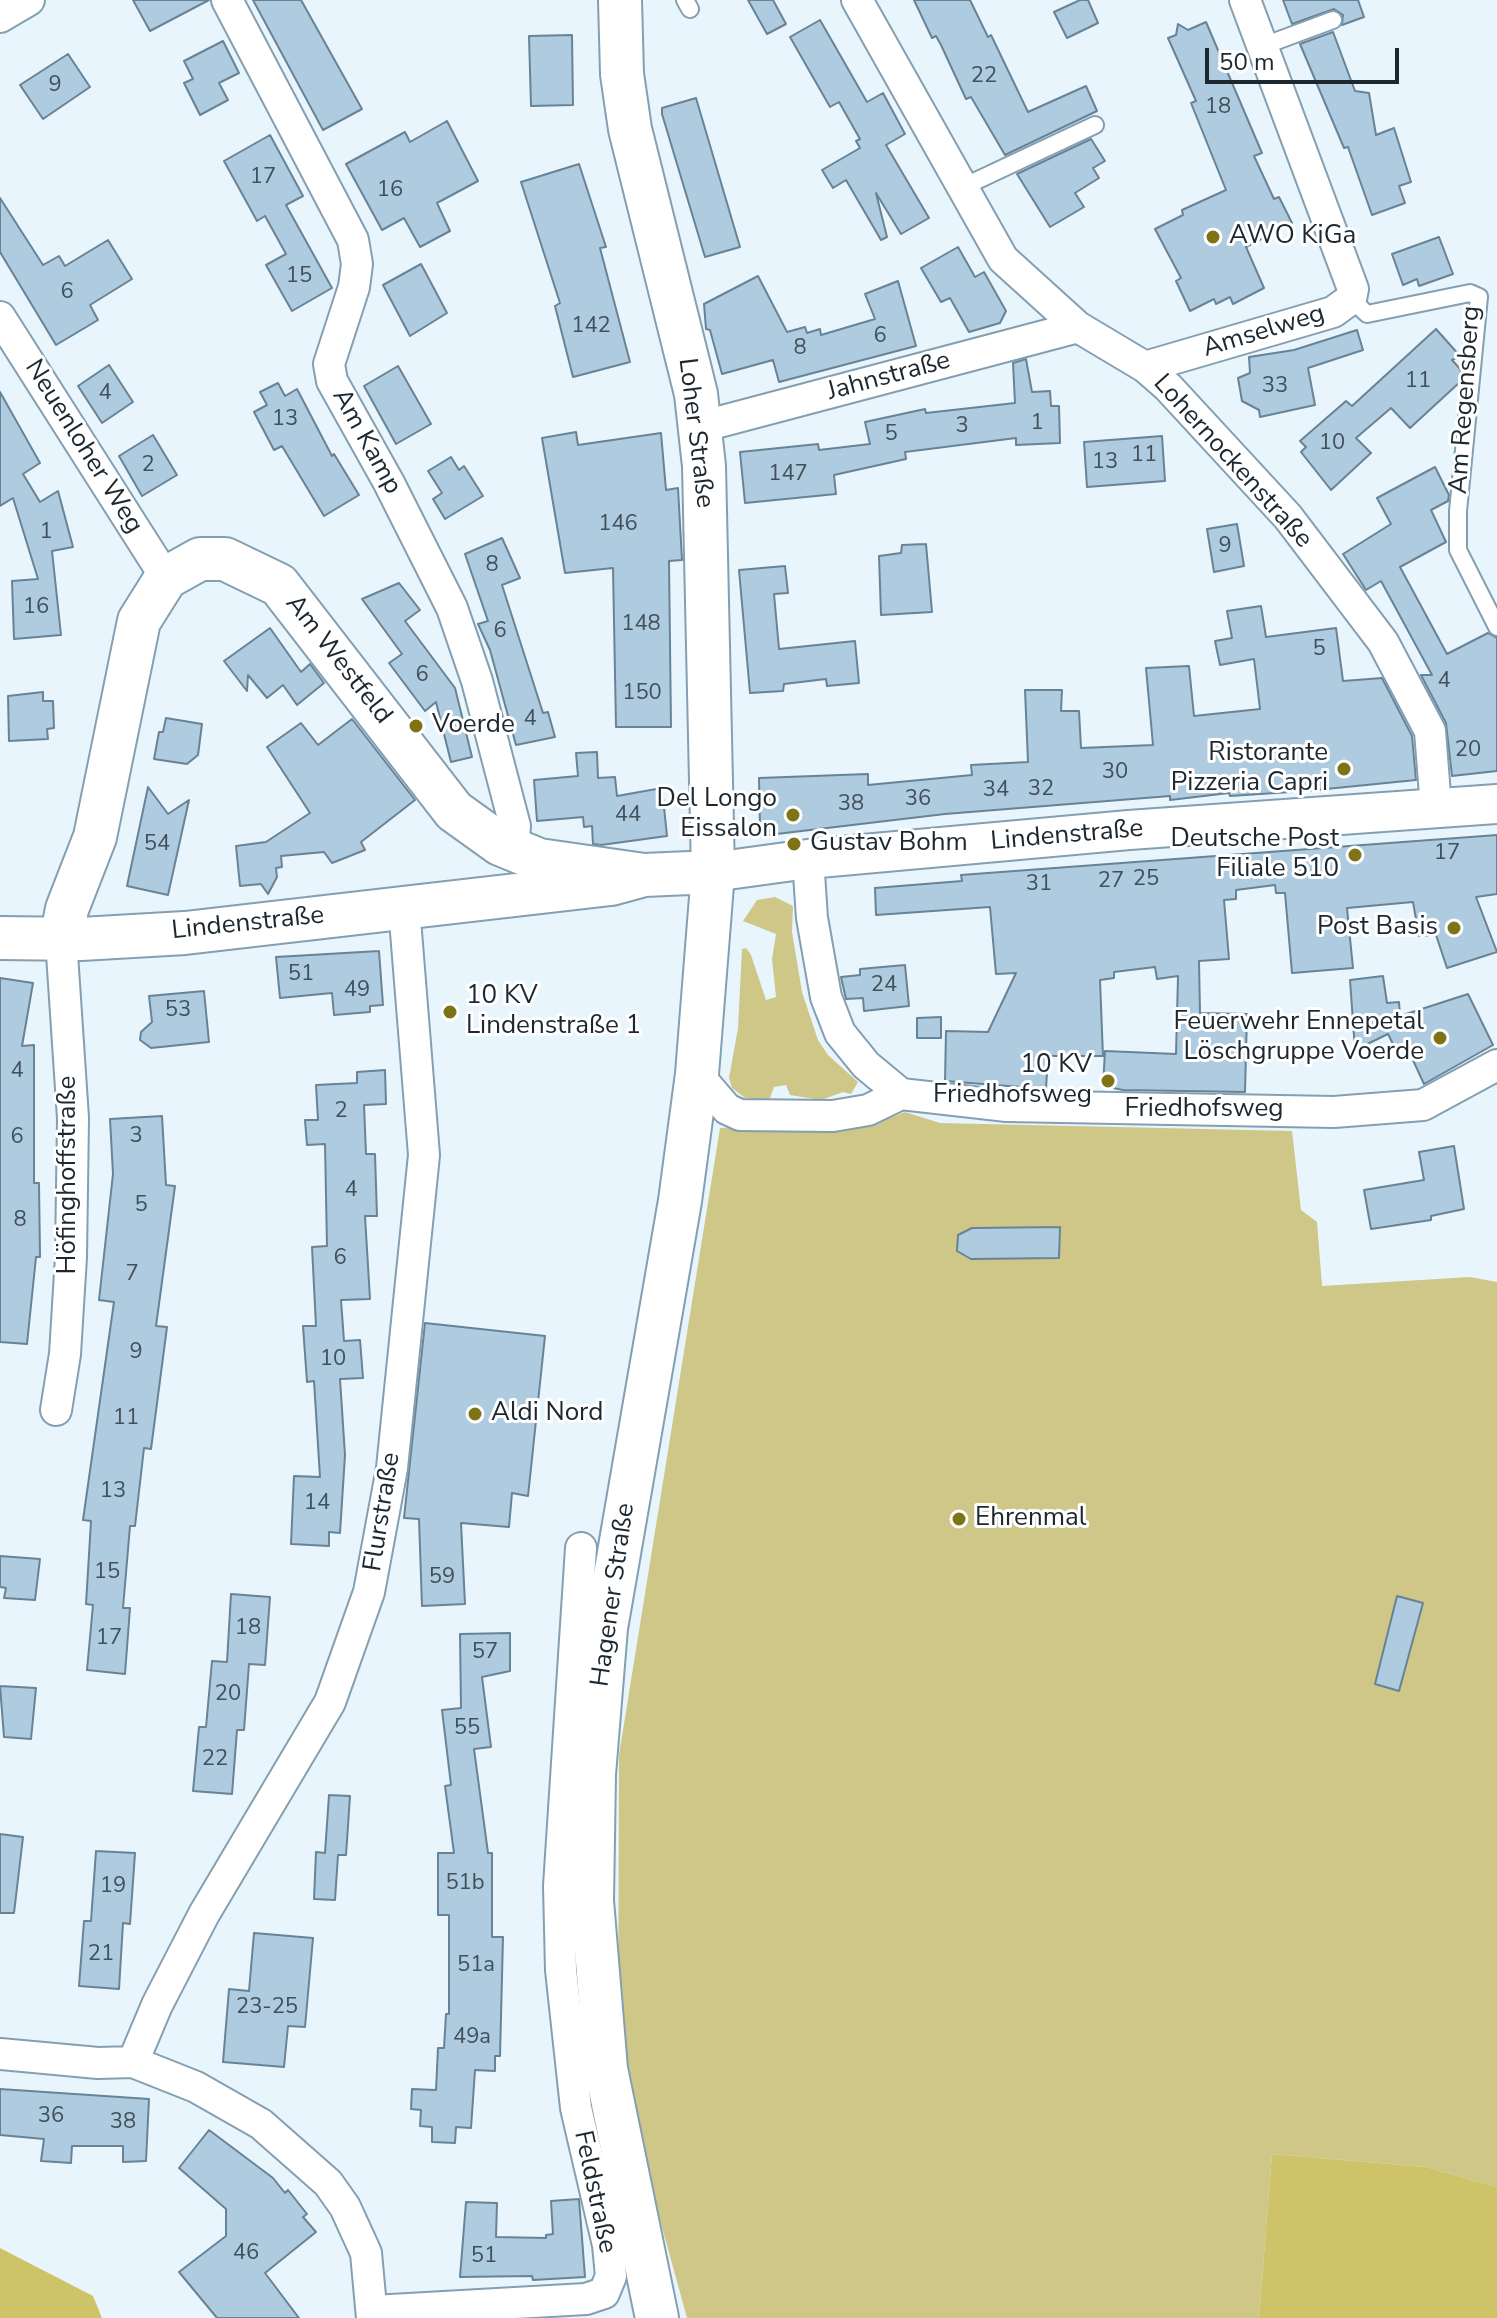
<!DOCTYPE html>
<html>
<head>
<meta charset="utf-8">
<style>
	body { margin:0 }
	#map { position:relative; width:1497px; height:2318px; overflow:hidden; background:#e9f5fd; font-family:"Nunito Sans",sans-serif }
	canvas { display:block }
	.scale { position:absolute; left:1205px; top:48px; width:194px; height:36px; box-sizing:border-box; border:4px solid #1c272f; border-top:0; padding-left:10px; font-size:24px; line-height:28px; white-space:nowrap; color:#1c272f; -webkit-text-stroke:6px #fff; paint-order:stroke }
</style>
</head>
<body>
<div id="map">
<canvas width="1497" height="2318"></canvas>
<div class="scale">50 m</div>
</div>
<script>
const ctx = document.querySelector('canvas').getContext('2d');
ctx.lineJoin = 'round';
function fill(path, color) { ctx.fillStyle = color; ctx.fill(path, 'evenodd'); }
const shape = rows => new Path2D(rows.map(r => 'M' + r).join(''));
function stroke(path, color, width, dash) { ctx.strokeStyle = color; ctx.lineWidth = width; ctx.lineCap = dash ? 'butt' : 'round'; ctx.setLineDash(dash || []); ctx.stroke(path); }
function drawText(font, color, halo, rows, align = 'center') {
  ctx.font = font + ' "Nunito Sans",sans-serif'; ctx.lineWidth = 6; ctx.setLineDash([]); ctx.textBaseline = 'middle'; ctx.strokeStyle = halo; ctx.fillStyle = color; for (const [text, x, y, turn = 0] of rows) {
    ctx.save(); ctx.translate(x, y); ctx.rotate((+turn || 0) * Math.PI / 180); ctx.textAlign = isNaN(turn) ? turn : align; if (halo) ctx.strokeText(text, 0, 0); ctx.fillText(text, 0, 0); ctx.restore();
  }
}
fill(shape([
	[775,897,793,906,792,932,802,992,818,1040,828,1055,858,1082,851,1094,843,1092,821,1100,790,1095,786,1085,774,1087,770,1098,759,1100,745,1098,732,1088,729,1078,738,1028,742,949,746,948,751,955,766,1000,776,997,772,959,776,934,743,921,757,900],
	[905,1112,940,1123,1292,1131,1301,1210,1317,1222,1322,1286,1470,1277,1497,1282,1497,2187,1426,2167,1272,2154,1259,2318,687,2318,618,2067,619,1755,720,1128,876,1123]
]), '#cec788');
fill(shape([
	[1272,2154,1426,2167,1497,2187,1497,2318,1259,2318],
	[0,2248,93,2296,102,2318,0,2318]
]), '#cec368');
const building = shape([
	[133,0,209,0,150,31,133,0],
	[253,0,301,0,362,109,323,130,253,0],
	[748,0,773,0,786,24,767,34,748,0],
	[914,0,970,0,988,37,991,35,1028,112,1086,86,1097,111,1005,155,971,97,966,99,941,45,936,36,932,38,914,0],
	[1080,0,1088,0,1098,23,1067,38,1054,12,1080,0],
	[1283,0,1358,0,1364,17,1342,25,1343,15,1334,9,1292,24,1283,0],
	[820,20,867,102,883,93,905,134,886,145,929,218,901,234,876,193,887,237,881,240,846,180,833,188,822,170,860,148,856,141,860,139,839,102,830,107,790,37,820,20],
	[1206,22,1262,153,1254,156,1274,199,1279,197,1292,223,1246,247,1264,288,1233,304,1230,297,1216,304,1214,299,1190,311,1176,281,1181,278,1155,229,1183,215,1182,210,1226,190,1191,103,1196,101,1168,38,1176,35,1178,24,1188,30,1206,22],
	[1333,32,1355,91,1369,93,1376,135,1394,128,1411,182,1399,186,1405,203,1372,215,1348,147,1344,148,1300,44,1333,32],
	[572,35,573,105,531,106,529,36,572,35],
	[223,41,239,73,219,83,228,100,200,115,184,83,193,79,184,61,223,41],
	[68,54,90,87,43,119,20,85,68,54],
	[696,98,740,247,705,257,662,114,662,108,696,98],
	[447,121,478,181,437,203,450,231,420,247,404,218,382,230,346,164,405,132,410,142,447,121],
	[270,135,303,196,286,205,332,288,292,311,266,265,286,254,265,216,257,221,224,161,270,135],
	[1091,139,1105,161,1093,168,1099,178,1075,193,1084,207,1050,227,1017,174,1091,139],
	[579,164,606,247,600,248,630,362,573,377,555,306,560,303,521,182,579,164],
	[0,198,43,265,59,256,65,266,108,240,132,279,90,305,98,320,56,345,0,252,0,198],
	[1439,237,1453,274,1419,286,1417,279,1403,285,1392,254,1439,237],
	[958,247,975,277,984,272,1006,311,1000,323,969,332,950,298,941,302,921,268,958,247],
	[421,264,447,313,410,336,383,285,421,264],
	[758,276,787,332,805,327,807,333,820,329,821,335,875,319,865,294,898,281,916,346,779,382,773,360,722,374,710,330,706,329,704,304,758,276],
	[1436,329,1460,356,1452,360,1461,370,1460,382,1410,428,1391,408,1356,438,1371,453,1331,490,1301,452,1306,447,1300,441,1346,401,1352,406,1436,329],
	[1357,330,1363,350,1308,368,1315,405,1260,417,1259,410,1242,401,1238,378,1250,373,1249,357,1294,350,1357,330],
	[1026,359,1032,392,1050,391,1051,406,1059,406,1060,443,1016,445,1016,438,905,452,906,459,834,475,836,494,745,503,740,452,818,444,819,450,870,444,865,422,925,409,926,413,1015,403,1013,363,1026,359],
	[109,365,133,402,102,423,78,386,109,365],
	[398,366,431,424,396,444,364,386,398,366],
	[278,383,285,396,297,389,332,456,334,454,359,495,324,516,282,446,274,450,254,412,267,405,260,392,278,383],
	[0,392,40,463,23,474,40,502,58,491,73,547,52,551,61,635,14,639,12,581,38,579,13,498,0,506,0,392],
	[576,432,578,445,661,433,666,490,678,488,682,560,669,561,671,727,616,727,613,568,565,573,542,438,576,432],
	[153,435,177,475,142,496,119,456,153,435],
	[1162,436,1165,481,1087,487,1084,442,1162,436],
	[451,457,459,470,464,466,483,496,445,519,433,499,442,493,428,471,451,457],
	[1435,467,1449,495,1448,501,1431,510,1446,542,1400,567,1447,654,1488,633,1497,638,1497,771,1452,776,1446,723,1421,675,1432,675,1381,581,1366,590,1343,554,1391,524,1377,498,1435,467],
	[1237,524,1244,566,1214,572,1207,529,1237,524],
	[502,538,520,578,502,585,543,713,548,712,555,737,516,745,490,650,478,624,488,621,465,554,502,538],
	[926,544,932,612,881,615,879,556,901,553,902,545,926,544],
	[785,566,788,593,774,594,779,649,855,641,859,683,827,686,826,679,784,684,783,691,750,693,739,570,785,566],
	[399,583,420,610,405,621,455,688,472,757,451,762,436,702,425,711,389,663,402,654,362,599,399,583],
	[1261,606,1266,637,1336,628,1343,681,1382,678,1412,736,1416,780,1306,791,1230,796,1229,793,1170,800,1170,796,945,814,768,835,760,828,759,778,868,774,868,785,972,775,971,765,1028,762,1025,690,1062,690,1061,711,1079,711,1081,748,1153,745,1146,668,1189,666,1194,716,1260,709,1254,659,1220,665,1215,641,1232,638,1227,611,1261,606],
	[270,628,301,672,310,664,324,683,297,705,283,685,267,698,248,675,247,691,224,661,270,628],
	[43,692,43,701,53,701,54,728,47,729,48,739,9,741,8,696,43,692],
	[166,718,202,724,198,755,187,764,154,759,159,732,163,732,166,718],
	[352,719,415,800,361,842,365,850,332,863,324,852,281,856,282,867,276,868,277,877,268,894,261,884,240,886,236,846,266,842,310,813,267,747,301,723,318,745,352,719],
	[597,752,598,778,615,777,617,796,662,788,667,836,601,845,593,844,592,826,584,827,583,817,537,821,534,780,578,776,576,753,597,752],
	[148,787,168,814,189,800,168,895,127,886,148,787],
	[1497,835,1497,894,1476,897,1497,952,1447,968,1436,935,1419,936,1413,902,1347,908,1353,968,1292,973,1285,893,1276,893,1275,885,1236,890,1236,899,1224,900,1229,959,1199,961,1200,1013,1247,1014,1245,1092,1123,1090,1103,1086,1105,1051,1176,1054,1178,976,1157,979,1155,967,1114,972,1114,978,1100,980,1103,1056,1048,1056,1046,1089,945,1081,946,1031,988,1032,1016,973,996,974,990,907,876,915,875,888,962,881,961,875,1497,835],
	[379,951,383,1005,370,1006,370,1012,334,1015,332,993,280,998,276,957,379,951],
	[905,965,909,1006,864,1011,863,998,846,999,841,977,860,975,860,969,905,965],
	[1383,976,1387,1003,1399,1002,1400,1016,1468,994,1493,1045,1424,1084,1406,1045,1396,1050,1388,1034,1355,1050,1350,980,1383,976],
	[0,978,33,983,22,1046,34,1045,34,1183,39,1183,40,1257,36,1257,27,1344,0,1342,0,978],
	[204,991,209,1042,151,1048,140,1040,141,1032,152,1022,149,996,204,991],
	[941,1017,941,1038,917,1038,917,1018,941,1017],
	[385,1070,386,1104,364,1105,366,1154,375,1154,377,1216,365,1216,370,1299,341,1300,344,1341,360,1340,363,1378,340,1379,345,1455,340,1533,329,1532,329,1546,291,1544,294,1476,320,1477,314,1381,307,1382,303,1326,316,1326,312,1247,327,1246,325,1144,307,1145,305,1120,318,1120,316,1085,357,1083,357,1072,385,1070],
	[162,1116,166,1185,175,1186,156,1326,167,1327,151,1449,144,1448,135,1526,130,1526,123,1608,130,1608,125,1674,87,1670,93,1605,86,1604,91,1521,83,1520,114,1302,99,1300,113,1174,110,1119,162,1116],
	[1454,1146,1464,1209,1431,1216,1431,1220,1371,1229,1364,1190,1424,1180,1419,1152,1454,1146],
	[1060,1227,1059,1258,971,1259,957,1251,958,1235,972,1228,1060,1227],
	[425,1323,545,1336,528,1496,512,1493,509,1527,461,1523,465,1604,422,1606,419,1519,404,1518,425,1323],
	[0,1556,40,1559,35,1600,4,1598,6,1588,0,1587,0,1556],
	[231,1594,270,1597,265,1665,249,1664,244,1730,237,1730,232,1794,193,1791,199,1727,206,1727,212,1661,227,1662,231,1594],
	[1397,1596,1423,1603,1399,1691,1375,1684,1397,1596],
	[510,1633,510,1671,482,1677,491,1747,474,1749,488,1853,492,1853,492,1937,503,1937,500,2056,495,2056,495,2071,475,2070,471,2128,456,2127,455,2143,432,2142,432,2127,420,2126,421,2110,411,2109,412,2089,436,2090,438,2048,444,2048,446,2014,449,2014,449,1915,438,1915,438,1853,454,1853,445,1786,451,1785,442,1710,461,1708,460,1634,510,1633],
	[0,1686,36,1688,31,1739,4,1737,0,1686],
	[329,1795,350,1796,346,1855,338,1855,335,1900,314,1899,316,1852,325,1853,329,1795],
	[0,1834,23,1837,14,1913,0,1913,0,1834],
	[96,1851,135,1853,130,1924,123,1923,119,1989,79,1986,84,1921,91,1921,96,1851],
	[254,1933,313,1938,305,2027,288,2026,284,2067,223,2062,229,1989,249,1991,254,1933],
	[0,2089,149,2099,146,2161,123,2162,123,2146,72,2146,71,2163,41,2161,44,2139,0,2135,0,2089],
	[209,2130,273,2178,285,2193,288,2190,307,2214,303,2217,316,2232,265,2273,299,2318,217,2318,179,2272,226,2236,226,2209,179,2168,209,2130],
	[579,2199,585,2277,533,2280,532,2276,460,2277,466,2202,497,2203,496,2237,546,2238,546,2235,553,2234,551,2201,579,2199]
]);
fill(building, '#afcbdf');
stroke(building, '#688395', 2);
const service = shape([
	[685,0,690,9],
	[1263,46,1333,20],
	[963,187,1095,125],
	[1351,299,1367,314,1470,293,1479,297,1458,511,1458,550,1497,627]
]);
const minor = shape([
	[227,0,353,240,357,264,354,287,329,364,332,381,389,483,452,608,477,681,515,826,513,851],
	[857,0,1003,259,1078,327,1145,367,1168,387,1288,517,1383,642,1430,731,1436,808],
	[0,17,29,0],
	[0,317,166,578],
	[1145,367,1333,312,1351,299,1353,289,1245,0],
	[700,427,1078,327],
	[808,859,812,918,826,997,840,1033,866,1065,901,1094],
	[697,1074,727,1109,740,1115,833,1116,868,1110,901,1094,1007,1106,1334,1112,1423,1105,1497,1065],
	[56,1410,65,1354,71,1257,73,1118,61,939],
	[0,2054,98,2063,133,2062,196,2087,261,2124,328,2183,345,2207,366,2253,372,2318],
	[133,2062,157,2005,204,1914,330,1702,369,1592,392,1468,424,1155,404,907],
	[373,2311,586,2299,604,2293,611,2276,608,2245,576,2108,561,1970,559,1886,581,1548]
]);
const tertiary = shape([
	[713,872,808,859,1129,830,1497,804]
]);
const secondary = shape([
	[620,0,622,74,630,129,696,394,704,466,713,872,697,1074,680,1201,606,1628,594,1774,592,1901,606,2069,657,2318],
	[0,938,81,939,185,933,611,884,644,875,713,872],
	[61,939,67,909,95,837,139,621,166,578,200,559,225,559,279,585,454,811,500,844,539,860,644,875]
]);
stroke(service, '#849fb2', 20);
stroke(minor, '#849fb2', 34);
stroke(tertiary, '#849fb2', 42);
stroke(secondary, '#849fb2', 46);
stroke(service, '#fff', 16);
stroke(minor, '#fff', 30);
stroke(tertiary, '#fff', 38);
stroke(secondary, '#fff', 42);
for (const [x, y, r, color] of [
	[1213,237,8,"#7e7316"],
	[416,726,8,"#7e7316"],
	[1344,769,8,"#7e7316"],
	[793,815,8,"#7e7316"],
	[794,844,8,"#7e7316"],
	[1355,855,8,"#7e7316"],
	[1454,928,8,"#7e7316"],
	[450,1012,8,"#7e7316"],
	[1440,1038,8,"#7e7316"],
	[1108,1081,8,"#7e7316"],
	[475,1414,8,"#7e7316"],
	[959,1519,8,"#7e7316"]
]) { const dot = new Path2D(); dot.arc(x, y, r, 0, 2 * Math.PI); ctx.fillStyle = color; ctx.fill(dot); stroke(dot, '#fff', 3); }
drawText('22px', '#41505b', null, [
	["22",984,77],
	["9",55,86],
	["18",1218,108],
	["17",263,178],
	["16",390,191],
	["15",299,277],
	["6",67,293],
	["142",591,327],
	["6",880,337],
	["8",800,349],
	["11",1418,382],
	["33",1275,387],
	["4",105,394],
	["13",285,420],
	["1",1037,424],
	["3",962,427],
	["5",891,435],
	["10",1332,444],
	["11",1144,456],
	["13",1105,463],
	["2",148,466],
	["147",788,475],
	["146",618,525],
	["1",46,533],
	["9",1225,547],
	["8",492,566],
	["16",36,608],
	["148",641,625],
	["6",500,632],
	["5",1319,650],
	["6",422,676],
	["4",1444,682],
	["150",642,694],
	["4",530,720],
	["20",1468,751],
	["30",1115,773],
	["32",1041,790],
	["34",996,791],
	["36",918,800],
	["38",851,805],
	["44",628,816],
	["54",157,845],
	["17",1447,854],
	["25",1146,880],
	["27",1111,882],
	["31",1039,885],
	["51",301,975],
	["24",884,986],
	["49",357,991],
	["53",178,1011],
	["4",17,1072],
	["2",341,1112],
	["3",136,1137],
	["6",17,1138],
	["4",351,1191],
	["5",141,1206],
	["8",20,1221],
	["6",340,1259],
	["7",132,1275],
	["9",136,1353],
	["10",333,1360],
	["11",126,1419],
	["13",113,1492],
	["14",317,1504],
	["15",107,1573],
	["59",442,1578],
	["18",248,1629],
	["17",109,1639],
	["57",485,1653],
	["20",228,1695],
	["55",467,1729],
	["22",215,1760],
	["51b",465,1884],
	["19",113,1887],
	["21",101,1955],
	["51a",476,1966],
	["23-25",267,2008],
	["49a",472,2038],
	["36",51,2117],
	["38",123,2123],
	["46",246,2254],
	["51",484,2257]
]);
drawText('26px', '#1c272f', '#fff', [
	["AWO KiGa",1229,237],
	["Voerde",432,726],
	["Ristorante",1328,754,"right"],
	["Pizzeria Capri",1328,784,"right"],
	["Del Longo",777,800,"right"],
	["Eissalon",777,830,"right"],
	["Deutsche Post",1339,840,"right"],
	["Filiale 510",1339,870,"right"],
	["Gustav Bohm",810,844],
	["Post Basis",1438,928,"right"],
	["10 KV",466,997],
	["Lindenstraße 1",466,1027],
	["Feuerwehr Ennepetal",1424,1023,"right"],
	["Löschgruppe Voerde",1424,1053,"right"],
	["10 KV",1092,1066,"right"],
	["Friedhofsweg",1092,1096,"right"],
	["Aldi Nord",491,1414],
	["Ehrenmal",975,1519]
], 'left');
drawText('26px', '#1c272f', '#fff', [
	["Amselweg",1264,332,-17],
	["Jahnstraße",889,377,-15],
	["Am Regensberg",1466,400,-86],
	["Loher Straße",695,433,83],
	["Am Kamp",366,442,61],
	["Neuenloher Weg",83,447,58],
	["Lohernockenstraße",1232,462,48],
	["Am Westfeld",338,660,52],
	["Lindenstraße",1067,836,-5],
	["Lindenstraße",248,924,-6],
	["Friedhofsweg",1204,1110],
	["Höfinghoffstraße",69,1175,-90],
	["Flurstraße",383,1512,-81],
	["Hagener Straße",614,1595,-82],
	["Feldstraße",594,2192,78]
]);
</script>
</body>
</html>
